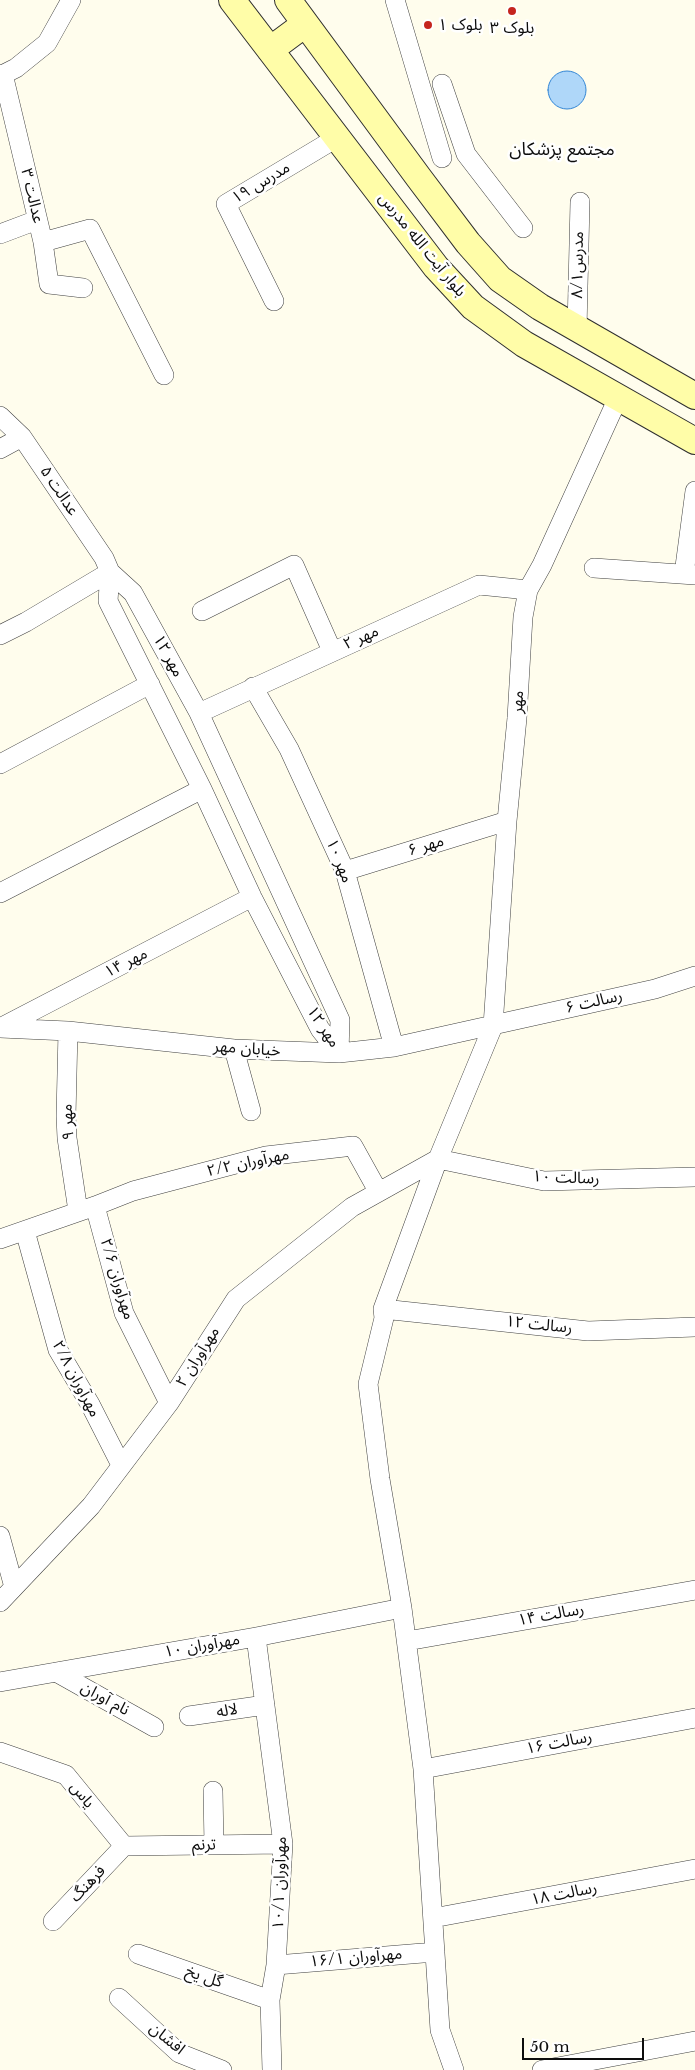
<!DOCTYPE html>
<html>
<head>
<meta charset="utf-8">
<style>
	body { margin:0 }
	#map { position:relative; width:695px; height:2070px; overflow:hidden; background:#fffded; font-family:"Libre Baskerville",serif }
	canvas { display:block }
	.scale { position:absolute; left:522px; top:2038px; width:122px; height:22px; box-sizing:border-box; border:2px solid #0d0d0d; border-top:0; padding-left:6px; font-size:15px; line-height:18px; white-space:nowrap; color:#0d0d0d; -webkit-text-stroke:4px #fff; paint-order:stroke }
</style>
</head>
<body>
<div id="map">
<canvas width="695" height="2070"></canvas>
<div class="scale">50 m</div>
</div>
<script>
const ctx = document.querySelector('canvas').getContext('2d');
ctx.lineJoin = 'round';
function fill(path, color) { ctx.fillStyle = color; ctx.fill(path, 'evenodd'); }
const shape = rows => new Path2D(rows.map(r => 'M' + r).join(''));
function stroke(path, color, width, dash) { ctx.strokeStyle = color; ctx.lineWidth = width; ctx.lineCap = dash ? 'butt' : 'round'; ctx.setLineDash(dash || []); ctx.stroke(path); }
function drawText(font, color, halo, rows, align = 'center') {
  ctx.font = font + ' "Libre Baskerville","Noto Sans Arabic",serif'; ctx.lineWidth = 5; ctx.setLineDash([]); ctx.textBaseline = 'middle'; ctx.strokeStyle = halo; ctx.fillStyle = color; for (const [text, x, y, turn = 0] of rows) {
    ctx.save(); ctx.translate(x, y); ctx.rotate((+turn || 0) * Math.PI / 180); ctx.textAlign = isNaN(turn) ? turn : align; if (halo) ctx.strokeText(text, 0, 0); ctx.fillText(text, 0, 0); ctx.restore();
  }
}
const water = shape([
	'548 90a19 19 0 1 1 38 0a19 19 0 1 1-38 0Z'
]);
fill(water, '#afd7f9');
stroke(water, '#3285d4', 1);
const minor = shape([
	[395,0,442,158],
	[3,74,43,242,49,284,83,288],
	[0,76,16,68,47,43,71,0],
	[442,84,466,154,523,228],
	[0,234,37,220],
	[43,242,90,229,164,375],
	[274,301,226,204,338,137],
	[577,329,580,202],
	[0,416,22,437,104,558,110,572,133,593,199,713,340,1020,339,1053],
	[0,449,22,437],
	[594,568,695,575],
	[110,572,108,601,202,789,252,897,320,1029,339,1053],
	[684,574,695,491],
	[202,611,294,565,332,651],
	[0,635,26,622,110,572],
	[253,687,289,749,345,871,394,1047],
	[199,713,479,585,528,590],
	[0,764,150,684],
	[345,871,507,821],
	[0,893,202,789],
	[0,1028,68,1031,234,1049,339,1053,394,1047,655,989,695,976],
	[0,1028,252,897],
	[68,1031,66,1116,67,1138,78,1211],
	[234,1049,251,1111],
	[95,1206,124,1313,169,1403],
	[25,1231,58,1350,90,1404,121,1465],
	[0,1239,95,1206,133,1191,266,1156,353,1146,378,1191],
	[383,1309,588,1331,695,1327],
	[0,1536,14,1587],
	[0,1602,91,1506,169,1403,236,1299,352,1207,438,1159,544,1181,695,1177],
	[256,1637,283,1844,276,1965,270,2000,272,2070],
	[407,1641,695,1590],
	[56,1672,154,1727],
	[0,1682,256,1637,402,1608],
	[189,1716,265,1705],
	[0,1752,66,1775,124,1846],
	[423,1769,695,1718],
	[213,1791,214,1845],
	[124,1846,283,1844],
	[433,1918,695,1869],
	[53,1921,124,1846],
	[138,1954,270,2000],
	[276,1965,435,1952],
	[119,1998,179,2053,222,2070],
	[454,2070,440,2030,423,1769,402,1608,380,1479,368,1384,384,1318,383,1309,438,1159,493,1026,507,821,517,718,523,617,528,590,542,565,618,398],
	[542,2070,695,2041]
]);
const secondary = shape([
	[232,0,436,267,473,307,524,344,695,441],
	[288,0,419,178,468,243,500,279,540,307,695,396],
	[270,50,305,24]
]);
stroke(minor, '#404040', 20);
stroke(secondary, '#2f2f2f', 28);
stroke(minor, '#fff', 19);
stroke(secondary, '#fffda8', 26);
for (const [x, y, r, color] of [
	[512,11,5,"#c5251e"],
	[428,25,5,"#c5251e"]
]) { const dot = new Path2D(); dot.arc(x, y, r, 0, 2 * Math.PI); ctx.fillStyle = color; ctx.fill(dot); stroke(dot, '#fff', 2); }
drawText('16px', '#0d0d0d', '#fff', [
	["بلوک ۱",438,25],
	["بلوک ۳",512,28,"center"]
], 'left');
drawText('16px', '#0d0d0d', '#fff', [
	["مدرس ۱۹",261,183,-31],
	["عدالت ۳",32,196,77],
	["بلوار آیت الله مدرس",422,245,51],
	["مدرس۸/۱",578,265,-89],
	["عدالت ۵",59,491,56],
	["مهر ۲",361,638,-24],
	["مهر ۱۲",168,656,61],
	["مهر",518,702,-87],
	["مهر ۶",426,846,-17],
	["مهر ۱۰",339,861,68],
	["مهر ۱۴",126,963,-27],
	["رسالت ۶",594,1002,-13],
	["مهر ۱۲",323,1027,56],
	["خیابان مهر",247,1049,4],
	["مهر ۹",68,1122,-93],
	["مهرآوران ۲/۲",248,1163,-12],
	["رسالت ۱۰",566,1178,2],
	["مهرآوران ۲/۶",117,1279,73],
	["رسالت ۱۲",539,1325,6],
	["مهرآوران ۲",198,1357,-58],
	["مهرآوران ۲/۸",76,1379,62],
	["رسالت ۱۴",551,1615,-10],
	["مهرآوران ۱۰",202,1646,-10],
	["نام آوران",105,1699,29],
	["لاله",227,1711,-9],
	["رسالت ۱۶",559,1743,-11],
	["یاس",82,1795,51],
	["ترنم",204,1845,-1],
	["مهرآوران ۱۰/۱",280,1883,-88],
	["فرهنگ",88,1884,-47],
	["رسالت ۱۸",564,1894,-11],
	["مهرآوران ۱۶/۱",356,1958,-5],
	["گل یخ",204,1977,19],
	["افشان",167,2039,39]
]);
drawText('18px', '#0d0d0d', '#fff', [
	["مجتمع پزشکان",562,150]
]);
</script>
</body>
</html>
